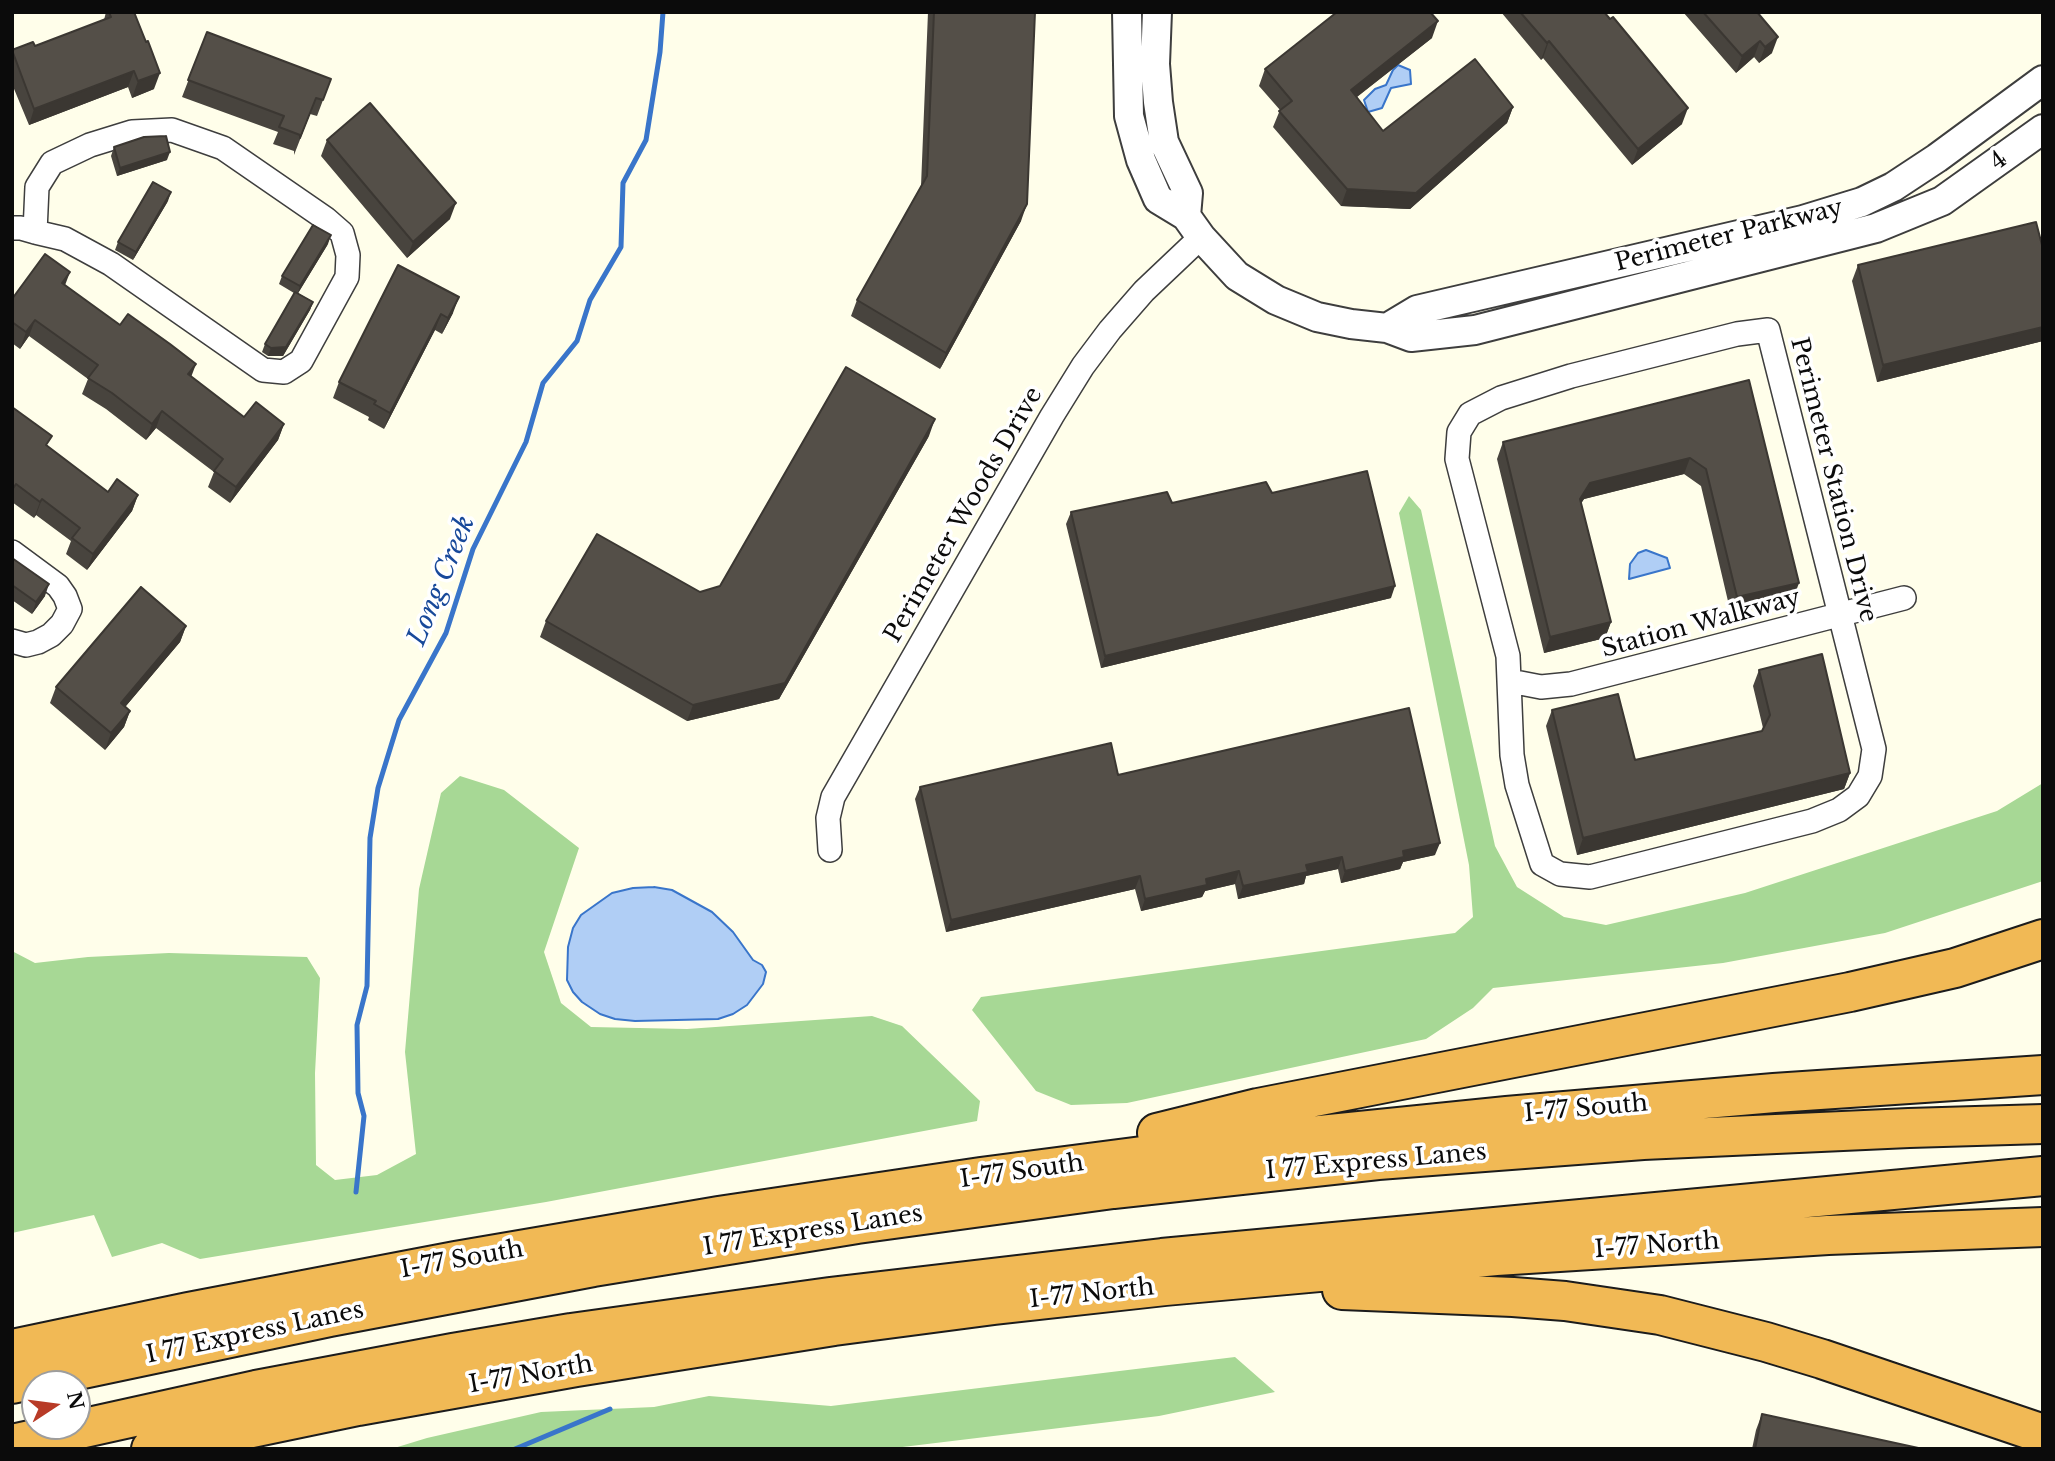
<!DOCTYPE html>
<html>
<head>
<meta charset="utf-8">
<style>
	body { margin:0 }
	#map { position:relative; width:2055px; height:1461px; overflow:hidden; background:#fffeea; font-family:"Libre Baskerville",serif }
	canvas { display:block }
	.frame { position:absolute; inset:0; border:14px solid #0b0b0b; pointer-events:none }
	.north { position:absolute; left:21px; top:1370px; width:70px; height:70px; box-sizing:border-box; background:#fff; border:2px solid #9d9d9d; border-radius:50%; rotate:77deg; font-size:19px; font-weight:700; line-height:28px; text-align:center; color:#0b0b0b }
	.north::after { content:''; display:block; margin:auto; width:24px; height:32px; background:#b83b27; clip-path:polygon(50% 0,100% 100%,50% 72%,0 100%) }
</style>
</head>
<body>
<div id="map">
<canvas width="2055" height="1461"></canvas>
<div class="frame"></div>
<div class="north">N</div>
</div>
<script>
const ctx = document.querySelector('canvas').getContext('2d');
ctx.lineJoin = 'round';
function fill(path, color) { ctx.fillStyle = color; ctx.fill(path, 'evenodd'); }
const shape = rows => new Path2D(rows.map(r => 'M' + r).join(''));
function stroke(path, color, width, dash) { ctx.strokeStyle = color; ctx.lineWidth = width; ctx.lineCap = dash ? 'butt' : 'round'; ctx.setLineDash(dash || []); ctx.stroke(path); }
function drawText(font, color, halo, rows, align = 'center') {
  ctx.font = font + ' "Libre Baskerville",serif'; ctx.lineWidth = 7; ctx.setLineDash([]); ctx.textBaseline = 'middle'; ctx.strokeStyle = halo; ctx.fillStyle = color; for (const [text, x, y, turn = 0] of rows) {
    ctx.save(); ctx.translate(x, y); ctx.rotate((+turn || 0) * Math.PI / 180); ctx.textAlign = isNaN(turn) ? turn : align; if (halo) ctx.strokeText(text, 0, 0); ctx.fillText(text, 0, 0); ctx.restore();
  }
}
fill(shape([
	[1409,496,1421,510,1495,846,1517,887,1564,917,1606,925,1745,893,1997,811,2043,783,2043,881,1885,933,1723,963,1493,988,1473,1008,1426,1039,1127,1103,1071,1105,1036,1091,972,1010,981,997,1455,933,1473,917,1469,865,1399,513],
	[460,776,504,790,579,848,544,952,561,1003,591,1027,687,1029,872,1016,902,1026,980,1101,977,1121,546,1202,200,1259,162,1243,112,1257,94,1215,12,1233,12,951,35,963,88,957,169,953,307,957,320,978,315,1073,316,1165,335,1180,377,1175,416,1154,405,1052,419,889,441,793],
	[1235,1357,1275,1392,1159,1416,886,1449,391,1449,427,1438,541,1412,654,1407,709,1396,831,1406]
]), '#a7d895');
const water = shape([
	[1398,65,1410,70,1411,84,1391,88,1382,108,1368,112,1364,100,1375,89,1386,85,1393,70,1398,65],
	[1646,550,1667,558,1670,568,1629,579,1630,564,1638,553,1646,550],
	[654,887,672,890,712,912,733,932,753,960,762,965,766,972,763,984,747,1005,733,1014,718,1019,635,1021,615,1019,600,1014,582,1002,573,992,567,980,568,947,573,928,581,915,612,893,633,888,654,887]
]);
fill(water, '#b0cef5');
stroke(water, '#3975ca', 2);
stroke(shape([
	[356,1192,364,1116,358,1093,357,1025,367,986,370,838,378,788,399,720,446,633,473,549,526,442,543,383,577,341,590,300,621,247,623,183,646,140,660,52,663,12],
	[515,1449,610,1409]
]), '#3975ca', 5);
const minor = shape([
	[12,228,21,228,35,232,65,239,111,264,263,370,284,372,301,361,347,277,348,255,342,233,326,219,223,148,172,130,132,132,90,145,52,163,37,187,35,232],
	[1768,330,1874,749,1870,776,1858,796,1839,810,1812,821,1590,877,1560,874,1542,864,1517,785,1512,755,1508,656,1457,459,1459,432,1470,414,1501,398,1571,376,1737,334,1768,330],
	[12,552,58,586,65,596,70,609,62,624,51,635,38,642,26,645,12,641],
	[1510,681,1541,687,1571,684,1904,598],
	[830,850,828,818,833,797,1052,416,1083,366,1110,330,1144,291,1201,237]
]);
const tertiary = shape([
	[1127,12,1129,116,1141,160,1158,199,1186,216,1201,237,1237,276,1276,300,1317,317,1351,324,1387,328,1411,337,1475,330,1876,228,1942,201,2043,129],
	[1157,12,1155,64,1158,102,1164,142,1188,193,1186,216],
	[1387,328,1417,310,1803,220,1862,202,1893,187,1937,158,2043,80]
]);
const motorway = shape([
	[1157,1133,1258,1108,1850,992,1955,968,2043,939],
	[1342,1290,1513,1297,1565,1301,1660,1315,1766,1342,1822,1359,2043,1434],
	[12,1349,188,1312,456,1261,719,1216,981,1177,1242,1143,1507,1116,1774,1093,2043,1075],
	[12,1384,330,1317,593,1267,857,1224,1113,1189,1378,1160,1643,1140,1909,1128,2043,1124],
	[12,1444,256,1390,453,1353,571,1333,830,1297,1162,1258,2043,1176],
	[151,1449,358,1406,576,1367,834,1326,994,1305,1165,1286,1496,1256,1828,1235,2043,1227]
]);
stroke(minor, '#3e3e3e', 26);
stroke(tertiary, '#3e3e3e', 32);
stroke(motorway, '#1c1c1c', 42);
stroke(minor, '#fff', 23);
stroke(tertiary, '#fff', 28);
stroke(motorway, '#f1b955', 38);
fill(shape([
	[106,12,134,12,154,89,132,98,128,87,29,125,12,84,12,50,35,46,104,20],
	[928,12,1035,12,1021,221,940,369,851,316,857,300,921,186],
	[1501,12,1604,12,1682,124,1632,165,1543,58,1541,60],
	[1683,12,1757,12,1772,53,1759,63,1754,57,1736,73],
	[207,32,331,79,317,116,310,114,294,155,294,151,273,144,278,132,182,97],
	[1432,38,1357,97,1383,131,1513,107,1507,123,1410,209,1341,206,1273,127,1280,110,1259,86,1265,69],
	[327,140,450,219,407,258,321,156],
	[114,147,167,160,117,176,111,156],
	[168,201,133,260,115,250,118,242],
	[328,244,298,293,313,302,310,310,283,356,268,356,262,352,265,344,294,293,279,284,282,276],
	[2043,249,2043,341,1877,382,1852,281,1858,265],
	[398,265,453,313,442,334,435,330,384,429,368,420,369,417,333,398,339,382],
	[65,285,191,377,244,417,284,424,278,440,230,503,208,487,214,472,156,428,146,440,106,409,82,394,88,379,29,336,20,349,12,343,12,299],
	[1749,380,1793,599,1731,614,1701,486,1684,474,1584,499,1581,503,1611,622,1605,638,1544,653,1497,459,1503,442],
	[12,407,49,447,108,492,138,495,132,511,87,570,66,554,71,541,36,515,34,518,12,502],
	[929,436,779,699,687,721,540,637,546,621,700,592,720,586],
	[1272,493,1391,598,1101,668,1066,524,1071,512],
	[12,558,45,596,32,614,12,600],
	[186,626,180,642,125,707,130,711,124,727,105,750,50,703,56,687],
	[1759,670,1850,773,1844,789,1577,855,1546,726,1552,710,1635,760,1762,731,1763,728,1753,686],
	[1118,775,1435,855,1403,862,1400,869,1341,883,1338,869,1306,876,1304,884,1238,899,1235,884,1205,891,1202,897,1141,911,1135,889,946,932,915,799,920,787],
	[1762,1414,1923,1449,1752,1449,1756,1430]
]), '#48443e');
fill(shape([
	[1438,21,1432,38,1345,106,1351,90],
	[1778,37,1772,53,1759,63,1765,47],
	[1549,41,1543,58,1541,60,1547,43],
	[1760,41,1754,57,1736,73,1742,56],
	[134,71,128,87,29,125,34,109],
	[160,73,154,89,132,98,138,81],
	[1513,107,1507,123,1410,209,1341,206,1347,189],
	[1688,108,1682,124,1632,165,1638,149],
	[170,152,167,160,117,176,120,168],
	[171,192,168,201,133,260,136,252],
	[456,203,450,219,407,258,413,242],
	[1027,204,1021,221,940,369,946,353],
	[331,235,328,244,297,295,300,286],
	[70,272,64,288,62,283],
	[459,297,453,313,442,334,448,318],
	[313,302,310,310,283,356,268,356,271,348],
	[441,314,435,330,384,429,390,413],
	[35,320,29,336,20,349,26,332],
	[2043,327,2043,341,1877,382,1883,365],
	[196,364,190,380,188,374],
	[162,411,156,428,146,440,152,424],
	[935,419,929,436,779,699,687,721,693,705],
	[284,424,278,440,230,503,236,487],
	[1690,458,1684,474,1584,499,1574,515,1580,499,1590,483],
	[138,495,132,511,87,570,93,554],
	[42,499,36,515,34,518,40,502],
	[1799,583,1793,599,1731,614,1737,597],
	[49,584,45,596,32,614,36,602],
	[1395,586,1391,598,1101,668,1105,656],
	[1611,622,1605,638,1544,653,1550,637],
	[186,626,180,642,115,719,121,703],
	[130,711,124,727,105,750,111,733],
	[1850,773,1844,789,1577,855,1583,838],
	[1440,843,1435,855,1403,862,1400,869,1341,883,1345,871,1403,851],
	[1342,857,1338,869,1306,876,1304,884,1238,899,1243,886,1306,865],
	[1239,871,1235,884,1205,891,1202,897,1141,911,1145,899,1206,879],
	[1140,876,1135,889,946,932,951,920]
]), '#3b3732');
const building = shape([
	[109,12,134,12,146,42,148,41,160,73,138,81,134,71,34,109,12,50,33,42,35,46,111,17,109,12],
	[934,12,1035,12,1027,204,946,353,857,300,927,176,934,12],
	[1337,12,1430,12,1438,21,1351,90,1383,131,1475,59,1513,107,1416,193,1347,189,1279,111,1292,101,1265,69,1337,12],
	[1520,12,1604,12,1610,19,1613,17,1688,108,1638,149,1549,41,1547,43,1520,12],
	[1703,12,1757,12,1778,37,1765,47,1760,41,1742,56,1703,12],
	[207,32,331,79,323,100,316,98,300,138,300,135,279,127,284,116,188,80,207,32],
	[370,103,456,203,413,242,327,140,370,103],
	[166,136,170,152,120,168,114,147,144,137,166,136],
	[153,182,171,192,136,252,118,242,153,182],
	[2036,222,2043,249,2043,327,1883,365,1858,265,2036,222],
	[313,225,331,235,300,286,282,276,313,225],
	[45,254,70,272,62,283,120,325,128,314,170,344,196,364,188,374,244,417,256,402,284,424,236,487,214,471,223,459,162,411,152,424,112,393,88,378,98,365,35,320,26,332,12,322,12,299,45,254],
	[398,265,459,297,448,318,441,314,390,413,374,404,376,401,339,382,398,265],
	[295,292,313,302,286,347,271,348,265,344,295,292],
	[846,367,935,419,785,683,693,705,546,621,597,534,700,592,720,586,846,367],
	[1749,380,1799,583,1737,597,1706,469,1690,458,1590,483,1580,499,1611,622,1550,637,1503,442,1749,380],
	[12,407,52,436,46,445,108,492,117,479,138,495,93,554,72,538,80,528,42,499,40,502,16,484,12,490,12,407],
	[1367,471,1395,586,1105,656,1071,512,1167,492,1172,503,1266,482,1272,493,1367,471],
	[12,558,49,584,36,602,12,585,12,558],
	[141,587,186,626,121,703,130,711,111,733,56,687,141,587],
	[1822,654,1850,773,1583,838,1552,710,1618,694,1635,760,1762,731,1770,715,1759,670,1822,654],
	[1409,708,1440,843,1403,851,1404,857,1345,871,1342,857,1306,865,1308,872,1243,886,1239,871,1206,879,1207,885,1145,899,1140,876,951,920,920,787,1111,743,1118,775,1409,708],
	[1762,1414,1923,1449,1755,1449,1762,1414]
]);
fill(building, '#544f48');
stroke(building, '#3b3732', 2);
drawText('24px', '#0b0b0b', '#fff', [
	["4",1999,161,-36],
	["Perimeter Parkway",1729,236,-14],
	["Perimeter Station Drive",1833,480,76],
	["Perimeter Woods Drive",964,515,-60],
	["Station Walkway",1701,624,-15],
	["I-77 South",1586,1109,-5],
	["I 77 Express Lanes",1376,1162,-5],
	["I-77 South",1022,1172,-8],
	["I 77 Express Lanes",813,1231,-9],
	["I-77 North",1657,1246,-4],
	["I-77 South",462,1260,-10],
	["I-77 North",1092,1294,-6],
	["I 77 Express Lanes",255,1333,-12],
	["I-77 North",531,1375,-10]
]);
drawText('italic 26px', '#18499a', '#fff', [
	["Long Creek",442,581,-68]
]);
</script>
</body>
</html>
